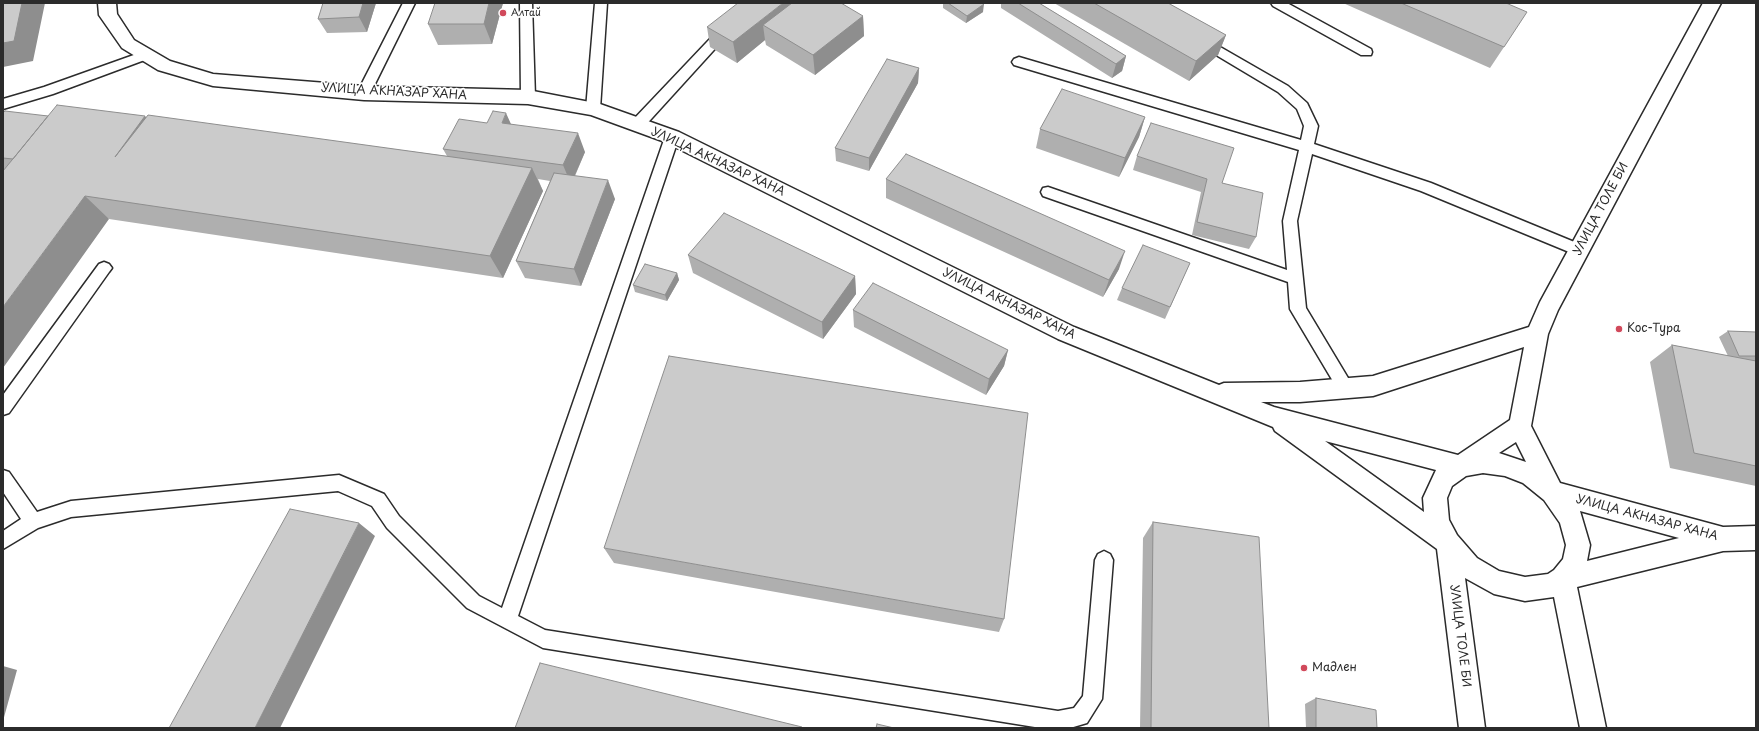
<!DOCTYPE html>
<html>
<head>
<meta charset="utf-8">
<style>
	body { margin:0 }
	#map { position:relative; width:1759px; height:731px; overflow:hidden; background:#fff; font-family:"Playpen Sans",sans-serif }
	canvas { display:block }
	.frame { position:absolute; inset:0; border:4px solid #2b2b2b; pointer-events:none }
</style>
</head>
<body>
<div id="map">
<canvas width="1759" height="731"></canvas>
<div class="frame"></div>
</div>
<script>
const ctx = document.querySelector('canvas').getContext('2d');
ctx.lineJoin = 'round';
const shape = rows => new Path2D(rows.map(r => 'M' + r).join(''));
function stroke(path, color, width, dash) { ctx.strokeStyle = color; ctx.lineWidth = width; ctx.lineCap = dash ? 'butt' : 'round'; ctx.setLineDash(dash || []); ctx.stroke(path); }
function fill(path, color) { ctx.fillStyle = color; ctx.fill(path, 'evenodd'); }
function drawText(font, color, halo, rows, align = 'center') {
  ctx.font = font + ' "Playpen Sans",sans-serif'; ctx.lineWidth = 3.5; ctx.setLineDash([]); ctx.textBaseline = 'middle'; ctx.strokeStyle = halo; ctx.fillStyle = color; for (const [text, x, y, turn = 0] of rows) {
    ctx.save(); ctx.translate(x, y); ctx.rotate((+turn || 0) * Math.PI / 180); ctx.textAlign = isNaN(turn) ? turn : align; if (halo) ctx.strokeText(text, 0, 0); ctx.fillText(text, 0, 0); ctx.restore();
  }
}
const lane = shape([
	[403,3,415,3,369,96,359,96,357,93,403,3],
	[520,3,532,3,535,97,533,100,528,102,523,100,521,97,520,3],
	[595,3,607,3,600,109,598,112,593,114,588,112,586,109,595,3],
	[750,3,764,3,733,29,642,129,637,130,632,129,630,125,632,121,725,23,750,3],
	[1271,3,1287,3,1371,49,1372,52,1371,55,1361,55,1273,6,1271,3],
	[1201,36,1288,86,1307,103,1318,126,1314,144,1431,183,1584,246,1586,250,1584,254,1579,256,1574,254,1421,191,1312,154,1297,221,1306,308,1354,388,1352,393,1346,395,1340,393,1290,309,1288,282,1043,196,1041,192,1043,188,1048,187,1287,270,1283,221,1299,150,1014,65,1012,62,1014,59,1019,57,1301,140,1304,126,1297,109,1278,92,1196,43,1195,40,1196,37,1201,36],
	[145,51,150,52,151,55,150,58,53,94,3,109,3,99,44,87,145,51],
	[672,132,677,133,679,137,518,616,545,630,1058,711,1074,708,1083,696,1095,560,1098,554,1104,551,1110,554,1113,560,1102,699,1087,723,1070,728,1041,728,543,648,467,608,387,528,372,506,338,491,71,517,38,528,3,549,3,531,21,519,3,492,3,470,9,472,37,512,71,501,339,475,384,494,399,516,479,596,502,608,665,137,667,133,672,132],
	[104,262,109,264,112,268,109,272,9,413,3,415,3,395,99,264,104,262]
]);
const secondary = shape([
	[98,3,116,3,117,14,134,40,170,61,213,74,364,86,528,90,600,104,679,132,1074,327,1219,385,1224,383,1300,382,1373,376,1529,327,1540,302,1703,3,1721,3,1558,310,1548,334,1531,426,1560,483,1723,527,1756,526,1756,550,1723,551,1577,587,1606,728,1580,728,1554,597,1525,601,1494,594,1465,578,1485,728,1459,728,1437,549,1275,431,1273,427,1058,339,665,142,591,115,528,104,364,100,213,86,158,70,122,48,99,15,98,3],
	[1524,347,1510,420,1458,455,1274,407,1261,402,1300,402,1373,396,1524,347],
	[1325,441,1436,470,1423,498,1424,512,1325,441],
	[1516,442,1526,462,1499,453,1516,442],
	[1483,473,1505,476,1523,483,1544,500,1560,523,1566,545,1563,559,1554,570,1548,574,1525,577,1499,571,1477,558,1457,535,1449,520,1447,498,1452,486,1466,476,1483,473],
	[1580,511,1679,538,1587,561,1590,545,1580,511]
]);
stroke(lane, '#2b2b2b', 3);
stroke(secondary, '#2b2b2b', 3);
fill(lane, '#fff');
fill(secondary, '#fff');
fill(shape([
	[323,3,376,3,367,32,327,33,318,19],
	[503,3,492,44,438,45,428,24],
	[943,3,981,3,983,12,966,23,943,8],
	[1001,3,1039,3,1126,56,1122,71,1112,78,1001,8],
	[1054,3,1168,3,1226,35,1218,55,1189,81],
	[1343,3,1506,3,1504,47,1490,68],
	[863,16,864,36,815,75,766,45,765,40,737,63,710,47,707,27],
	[919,68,918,83,869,171,836,161,835,148],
	[3,113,48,116,146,117,447,156,443,149,487,123,511,124,585,152,575,176,615,199,581,286,525,278,516,261,550,181,538,179,543,191,503,278,109,219,3,169],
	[1145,117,1139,137,1119,177,1036,148,1040,129],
	[1137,156,1222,183,1256,237,1249,249,1192,235,1201,192,1133,170],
	[886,179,1119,269,1103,297,886,198],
	[688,255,855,276,856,294,823,339,693,273],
	[1190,263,1165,319,1117,300,1122,288],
	[677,273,679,280,667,301,635,292,633,285],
	[853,310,1008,350,1004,366,986,395,854,327],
	[1728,331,1756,332,1756,486,1670,468,1650,362,1672,345,1728,356,1719,337],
	[1153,522,1269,728,1140,728,1143,538],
	[604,548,1004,619,999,632,614,563],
	[1316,698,1377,728,1306,728,1305,704]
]), '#afafaf');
fill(shape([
	[22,3,45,3,33,61,3,67,3,43],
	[363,3,376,3,367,32,359,17],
	[489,3,503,3,492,44,484,24],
	[783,3,810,3,763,25,765,40,737,63,733,42],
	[984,4,983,12,966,23,967,16],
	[863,16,864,36,815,75,813,55],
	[1226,35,1218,55,1189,81,1196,61],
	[1126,56,1122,71,1112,78,1116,64],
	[919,68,918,83,869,171,869,158],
	[506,113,515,133,502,123],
	[145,116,166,140,115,157],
	[1145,117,1139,137,1119,177,1125,158],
	[578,133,585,152,571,184,563,165],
	[532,168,543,191,503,278,490,256],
	[608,180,615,199,581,286,574,269],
	[85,196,109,219,3,368,3,307],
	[1125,251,1119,269,1103,297,1109,280],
	[677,273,679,280,667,301,665,295],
	[855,276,856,294,823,339,822,322],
	[1008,350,1004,366,986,395,989,379],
	[359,523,375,536,280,728,255,728],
	[3,666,17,670,3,721]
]), '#8e8e8e');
const building = shape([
	[3,3,22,3,14,41,3,43,3,3],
	[323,3,363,3,359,17,318,19,323,3],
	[435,3,489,3,484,24,428,24,435,3],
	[738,3,783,3,733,42,707,27,738,3],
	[792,3,841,3,863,16,813,55,763,25,792,3],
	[948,3,981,3,984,4,967,16,948,3],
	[1018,3,1039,3,1126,56,1116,64,1018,3],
	[1094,3,1168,3,1226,35,1196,61,1094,3],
	[1401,3,1506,3,1527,12,1504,47,1401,3],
	[887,59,919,68,869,158,835,148,887,59],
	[1062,89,1145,117,1125,158,1040,129,1062,89],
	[57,105,145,116,115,157,148,115,532,168,490,256,85,196,3,307,3,171,57,105],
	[5,111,48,116,13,159,3,158,3,113,5,111],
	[493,111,506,113,502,123,578,133,563,165,443,149,459,119,487,123,493,111],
	[1151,123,1234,148,1222,183,1263,193,1256,237,1197,222,1207,179,1137,156,1151,123],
	[906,154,1125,251,1109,280,886,179,906,154],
	[554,173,608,180,574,269,516,261,554,173],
	[724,213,855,276,822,322,688,255,724,213],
	[1143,245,1190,263,1170,307,1122,288,1143,245],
	[645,264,677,273,665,295,633,285,645,264],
	[873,283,1008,350,989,379,853,310,873,283],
	[1728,331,1756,332,1756,356,1739,356,1728,331],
	[1672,345,1756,361,1756,466,1694,453,1672,345],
	[669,356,1028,413,1004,619,604,548,669,356],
	[290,509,359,523,255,728,169,728,290,509],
	[1153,522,1259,537,1269,728,1151,728,1153,522],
	[540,663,802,727,802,728,515,728,540,663],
	[1316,698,1376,710,1377,728,1316,728,1316,698],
	[877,724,894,728,876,728,877,724]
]);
fill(building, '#cbcbcb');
stroke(building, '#8e8e8e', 1);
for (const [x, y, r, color] of [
	[503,13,4,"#d1495b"],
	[1619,329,4,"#d1495b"],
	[1304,668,4,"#d1495b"]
]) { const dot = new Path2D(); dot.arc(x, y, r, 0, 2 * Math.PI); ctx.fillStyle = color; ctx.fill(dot); stroke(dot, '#fff', 1.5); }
drawText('10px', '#2b2b2b', '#fff', [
	["Алтай",511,13]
], 'left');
drawText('12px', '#2b2b2b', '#fff', [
	["УЛИЦА АКНАЗАР ХАНА",394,92,3],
	["УЛИЦА АКНАЗАР ХАНА",718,162,25],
	["УЛИЦА ТОЛЕ БИ",1601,209,-62],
	["УЛИЦА АКНАЗАР ХАНА",1009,304,26],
	["УЛИЦА АКНАЗАР ХАНА",1647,518,15],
	["УЛИЦА ТОЛЕ БИ",1460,636,83]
]);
drawText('12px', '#2b2b2b', '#fff', [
	["Кос-Тура",1627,329],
	["Мадлен",1312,668]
], 'left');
</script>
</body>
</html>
